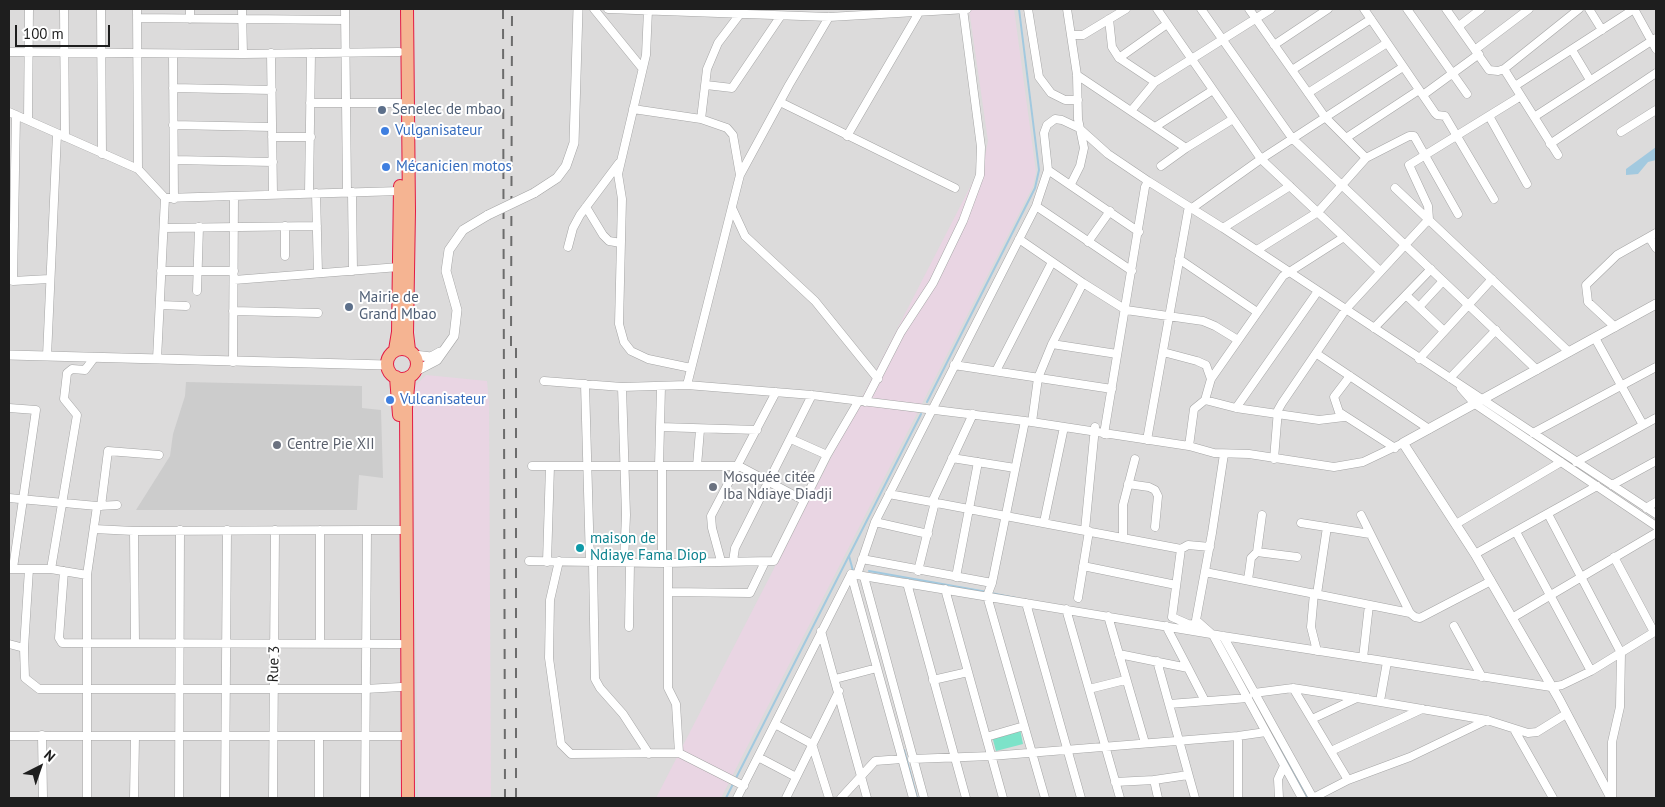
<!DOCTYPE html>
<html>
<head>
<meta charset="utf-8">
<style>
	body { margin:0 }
	#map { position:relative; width:1665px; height:807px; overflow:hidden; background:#f0ede4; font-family:"PT Sans",sans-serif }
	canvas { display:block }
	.frame { position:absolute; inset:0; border:10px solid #1e1e1e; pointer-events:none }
	.north { position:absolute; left:15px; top:742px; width:50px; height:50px; -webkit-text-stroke:4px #fff; paint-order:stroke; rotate:41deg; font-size:14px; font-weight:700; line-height:20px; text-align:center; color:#1e1e1e }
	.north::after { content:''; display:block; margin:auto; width:18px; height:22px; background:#1e1e1e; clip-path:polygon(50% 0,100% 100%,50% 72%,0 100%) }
	.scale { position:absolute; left:15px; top:25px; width:95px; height:22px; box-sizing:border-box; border:2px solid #1e1e1e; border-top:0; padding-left:6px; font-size:15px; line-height:18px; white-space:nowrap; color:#1e1e1e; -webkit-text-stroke:4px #fff; paint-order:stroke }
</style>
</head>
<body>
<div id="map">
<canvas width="1665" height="807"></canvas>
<div class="frame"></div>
<div class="north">N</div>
<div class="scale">100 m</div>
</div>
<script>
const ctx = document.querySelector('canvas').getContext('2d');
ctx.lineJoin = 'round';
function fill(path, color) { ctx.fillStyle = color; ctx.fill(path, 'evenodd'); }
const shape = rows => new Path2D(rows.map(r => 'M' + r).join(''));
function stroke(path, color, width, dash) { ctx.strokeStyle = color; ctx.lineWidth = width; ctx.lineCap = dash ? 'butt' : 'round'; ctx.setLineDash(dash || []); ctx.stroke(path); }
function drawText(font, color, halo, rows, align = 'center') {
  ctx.font = font + ' "PT Sans",sans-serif'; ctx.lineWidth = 4; ctx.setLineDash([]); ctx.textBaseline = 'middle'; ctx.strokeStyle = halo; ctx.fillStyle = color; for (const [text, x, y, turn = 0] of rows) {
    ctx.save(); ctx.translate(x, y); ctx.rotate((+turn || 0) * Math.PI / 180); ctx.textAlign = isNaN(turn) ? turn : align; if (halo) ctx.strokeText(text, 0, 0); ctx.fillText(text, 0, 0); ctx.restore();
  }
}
fill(shape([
	[9,9,1656,9,1656,798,9,798]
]), '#dcdbdb');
fill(shape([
	[969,9,1014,9,1036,172,1033,186,721,798,656,798,984,160,988,141],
	[426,375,487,381,489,403,491,798,418,798,413,401,416,385]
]), '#e9d5e3');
fill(shape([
	[186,382,362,386,362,408,381,410,383,478,359,475,357,510,136,510,170,456,173,434,185,396]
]), '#ccc');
fill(shape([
	[1020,729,1023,744,996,751,992,736]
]), '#7de3c9');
fill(shape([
	[1656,147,1656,160,1648,162,1638,174,1626,175,1626,169]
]), '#a2c9df');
stroke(shape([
	[927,402,1035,188,1039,170,1019,9],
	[849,556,853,571],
	[869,571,987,592],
	[991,593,1016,598],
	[1235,667,1308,798],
	[904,750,917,798],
	[735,780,921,414],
	[726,798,733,784]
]), '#a2c9df', 2);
const minor = shape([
	[64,9,65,137],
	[101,9,102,154],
	[137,9,138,169],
	[242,9,243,54],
	[345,9,347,192],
	[594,9,642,68],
	[608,9,829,17,967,9],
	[1028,9,1039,77,1051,93,1065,100,1078,100],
	[1067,9,1077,75,1078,119,1084,148,1080,166,1071,184],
	[1157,9,1261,159,1380,271],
	[1201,9,1292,138,1537,370],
	[1249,9,1325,117,1366,158],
	[1364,9,1435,113,1437,115,1445,116,1494,199],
	[1407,9,1467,94],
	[1446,9,1489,70,1498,71,1504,69,1579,9],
	[1589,9,1602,30],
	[1634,9,1656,49],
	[648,10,646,55,618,174,622,199,619,324,624,342,631,351,648,359,691,368],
	[137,18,345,20],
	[190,19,190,9],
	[1109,19,1112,47,1119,58,1155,82],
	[1459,26,1481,9],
	[1071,35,1083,35,1126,9],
	[1274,45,1328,9],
	[1476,49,1529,9],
	[1572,50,1590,80],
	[9,52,243,54,399,52],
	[271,53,273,194],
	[173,54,174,199],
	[1119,58,1167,24],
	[1504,69,1558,155],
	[1292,70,1371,19],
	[1077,75,1186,148],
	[706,85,732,88,780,17],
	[1515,86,1634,9],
	[173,88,272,90],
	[1308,93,1387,43],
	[1423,95,1479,54],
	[780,102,955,188],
	[310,103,400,103],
	[633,109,701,119,727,128,733,135,740,175],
	[1131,111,1155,82,1271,9],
	[9,112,138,169,165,198,400,191],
	[16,115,13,281,49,279],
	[1489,116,1527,184],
	[1534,117,1656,38],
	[701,119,707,69,718,43,740,14],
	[28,120,29,9],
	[173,125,272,127],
	[1155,127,1213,90],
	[1621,132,1656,110],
	[847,136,921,9],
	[272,137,311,137],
	[1346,138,1419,90],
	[1550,144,1656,73],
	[174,160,273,162],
	[1161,166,1186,148,1233,119],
	[1048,170,1139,232],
	[1395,188,1569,352],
	[352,192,353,271],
	[309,193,311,53],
	[316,193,318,273],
	[1036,206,1132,271],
	[586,207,603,235,609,241,621,243],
	[732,208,745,236,815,301,878,379],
	[285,226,285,256],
	[164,228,317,226],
	[1223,228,1290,186],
	[1656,233,1649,237,1656,248],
	[1019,239,1083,283,1126,310,1203,321,1215,326,1238,340],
	[1088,242,1110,211],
	[568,247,573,228,580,215,619,163],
	[1257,250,1318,212,1366,158,1409,136,1414,136,1458,214],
	[1179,259,1257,312],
	[161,271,234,271],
	[234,280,399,267],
	[197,291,199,227],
	[1406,295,1444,331],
	[160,305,186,306],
	[1419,307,1443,281],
	[233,311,318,313],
	[1615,327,1588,302,1586,285,1617,255,1649,237],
	[1374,328,1431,269],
	[1595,338,1643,425],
	[1052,344,1117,354],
	[1163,352,1197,361,1206,365,1211,379],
	[1317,354,1429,429],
	[47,356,57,134],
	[157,359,165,198],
	[1419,359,1492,279],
	[233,362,234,197],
	[954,365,1112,389],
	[996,371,1052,262],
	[1350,376,1334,397,1339,412,1395,448],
	[1450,378,1496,330],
	[544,381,622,387,687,385,812,395,1025,421,1189,446,1214,453,1249,454,1334,467,1363,462,1403,443],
	[585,384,590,562],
	[687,385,740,175,789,85,829,17],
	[622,387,626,515,624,562],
	[1461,388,1475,404,1656,526],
	[1205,400,1236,408,1319,420,1344,417],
	[865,402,901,332,933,283,963,221,980,175,981,147,963,9],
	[9,408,36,410,13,568],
	[1236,408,1318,291],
	[1032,422,1038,378,1052,344,1083,283],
	[660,427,661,386],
	[1533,433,1656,367],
	[1104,434,1145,187,1148,181],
	[1147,440,1188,211,1261,159,1403,67],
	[1189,446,1194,409,1205,400,1211,379,1283,276,1344,237],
	[1224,454,1212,533,1196,620,1213,635,1302,798],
	[827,455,858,402],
	[952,458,1015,468],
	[1274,459,1278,410,1282,403,1346,309,1429,219,1428,206,1409,165,1521,96],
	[1576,462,1656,418],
	[532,466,739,466,803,500],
	[659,466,660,427,757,430],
	[662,466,662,563],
	[697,466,700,430],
	[1128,484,1149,487,1155,490,1158,496,1155,527],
	[1612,485,1656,461],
	[889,494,1181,549,1188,545,1210,547],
	[9,498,97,506,117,505],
	[932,502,973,414],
	[101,506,108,451,159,455],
	[1646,508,1656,502],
	[1548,514,1621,653,1620,707,1612,742,1612,798],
	[1361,515,1410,613,1415,617,1420,618,1491,581],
	[875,522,928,534],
	[1044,522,1064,427],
	[1301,523,1370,534],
	[1456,524,1561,462],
	[94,529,134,531,367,530],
	[1085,530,1095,427],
	[134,531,135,643],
	[1516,532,1591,671],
	[1123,538,1123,505,1135,459],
	[1181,549,1172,617,1188,624,1200,625],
	[1257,552,1262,515],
	[1475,554,1597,486],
	[1614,557,1654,632],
	[862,559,992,583,1025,421],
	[529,561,663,563,774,561,827,455,791,439],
	[559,561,550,600,549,658,561,744,571,754,679,753,744,786],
	[721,561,712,528,711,516,776,392],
	[733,561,735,548,812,395],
	[547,562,550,466],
	[593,562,595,679,600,688,623,714,649,754],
	[668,563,668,688,676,704,679,753],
	[1083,566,1176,585],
	[10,569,51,569,87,575],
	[51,569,77,415,64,399,67,373,72,369,85,370,94,358],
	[64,571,59,638,62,643,400,644],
	[918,571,935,502],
	[1205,572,1410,613],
	[851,574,1223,636,1551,687,1562,685,1591,671,1656,631],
	[851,574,913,798],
	[857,575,875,522,1036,206,1048,170,1044,133,1047,125,1055,119,1062,120,1079,128,1108,154,1148,181,1223,228,1656,514],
	[864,577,924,798],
	[956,577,978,462],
	[1248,580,1251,558,1257,552,1297,557],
	[907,583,966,798],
	[992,583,987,596,1045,798],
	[945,589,1003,798],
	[668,592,750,593,765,562],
	[1314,593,1311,627,1317,651],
	[1317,594,1327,527],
	[1078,598,1089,531],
	[1026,603,1081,798],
	[1066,609,1120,798],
	[1108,616,1145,743],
	[1512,618,1656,533],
	[1166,626,1188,668],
	[1454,626,1482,677],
	[629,627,630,562],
	[821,631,867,798],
	[1223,636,1313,798,1348,780,1410,757,1487,720],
	[320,643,320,530],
	[9,644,24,648,25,678,39,689,365,689,401,687],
	[24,648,29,569],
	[1119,654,1188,668,1205,701],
	[1363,658,1369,605],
	[1157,661,1195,798],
	[835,679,877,668],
	[933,680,968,672],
	[1293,688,1348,780],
	[1089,689,1125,680],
	[1254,693,1293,688,1357,698,1487,720,1528,733,1537,732,1566,714],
	[1380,701,1387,662],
	[1169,704,1248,698],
	[1312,719,1357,698],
	[775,724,812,744,829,798],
	[1515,731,1553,798],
	[42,735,43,798],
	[9,736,401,736],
	[319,736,319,798],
	[1238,736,1238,798],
	[986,737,1024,726],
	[1331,751,1422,709],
	[758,757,796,777],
	[912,759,991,756,1238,736,1266,732],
	[1154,780,1158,798],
	[1115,782,1154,780,1188,775],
	[87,798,87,575,97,506],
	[134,798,135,736],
	[179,798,180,530],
	[225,798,227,530],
	[273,798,275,530],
	[365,798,367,530,400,530],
	[737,798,851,574],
	[786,798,839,691],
	[841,798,875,761,902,759],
	[1279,798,1278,779,1284,766]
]);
const tertiary = shape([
	[534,193,557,178,566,166,574,143,578,9],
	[9,355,386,365],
	[414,355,431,357,440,352],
	[414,372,437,360,454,336,457,310,446,271,449,250,463,230,488,215],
	[1611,798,1559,699,1475,554,1403,443,1656,304]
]);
const trunk = shape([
	[407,9,409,211,407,333,409,350],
	'387 364a15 15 0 1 1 30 0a15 15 0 1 1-30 0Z',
	[395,350,398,332,400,186],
	[396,377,399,415],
	[408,798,406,408,409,377]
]);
stroke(minor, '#a5a5a5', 9);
stroke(tertiary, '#a5a5a5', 10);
stroke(trunk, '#e31b44', 14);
stroke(minor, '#fff', 8);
stroke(tertiary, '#fff', 9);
stroke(trunk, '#f5b492', 12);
stroke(shape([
	[503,9,505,798],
	[511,346,512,9],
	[516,798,516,338]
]), '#6c6c6c', 2, [10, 10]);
const tertiaryBridge = shape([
	[488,215,534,193]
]);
stroke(tertiaryBridge, '#a5a5a5', 10, []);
stroke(tertiaryBridge, '#fff', 9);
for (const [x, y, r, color] of [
	[382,110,5,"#5c6f8a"],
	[385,131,5,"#3f7fe0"],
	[386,167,5,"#3f7fe0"],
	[349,307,5,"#5c6f8a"],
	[390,400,5,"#3f7fe0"],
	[277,445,5,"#6b7280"],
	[713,487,5,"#6b7280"],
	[580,548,5,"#0f9aa8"]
]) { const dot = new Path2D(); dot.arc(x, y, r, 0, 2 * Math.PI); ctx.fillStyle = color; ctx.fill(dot); stroke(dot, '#fff', 2); }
drawText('15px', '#4e5e75', '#fff', [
	["Senelec de mbao",392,110],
	["Mairie de",359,298],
	["Grand Mbao",359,315]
], 'left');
drawText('15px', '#366cbe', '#fff', [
	["Vulganisateur",395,131],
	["Mécanicien motos",396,167],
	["Vulcanisateur",400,400]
], 'left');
drawText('15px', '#5b616d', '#fff', [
	["Centre Pie XII",287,445],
	["Mosquée citée",723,478],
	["Iba Ndiaye Diadji",723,495]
], 'left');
drawText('15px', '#0d838f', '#fff', [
	["maison de",590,539],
	["Ndiaye Fama Diop",590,556]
], 'left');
drawText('15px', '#1e1e1e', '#fff', [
	["Rue 3",274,664,-88]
]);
</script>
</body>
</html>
